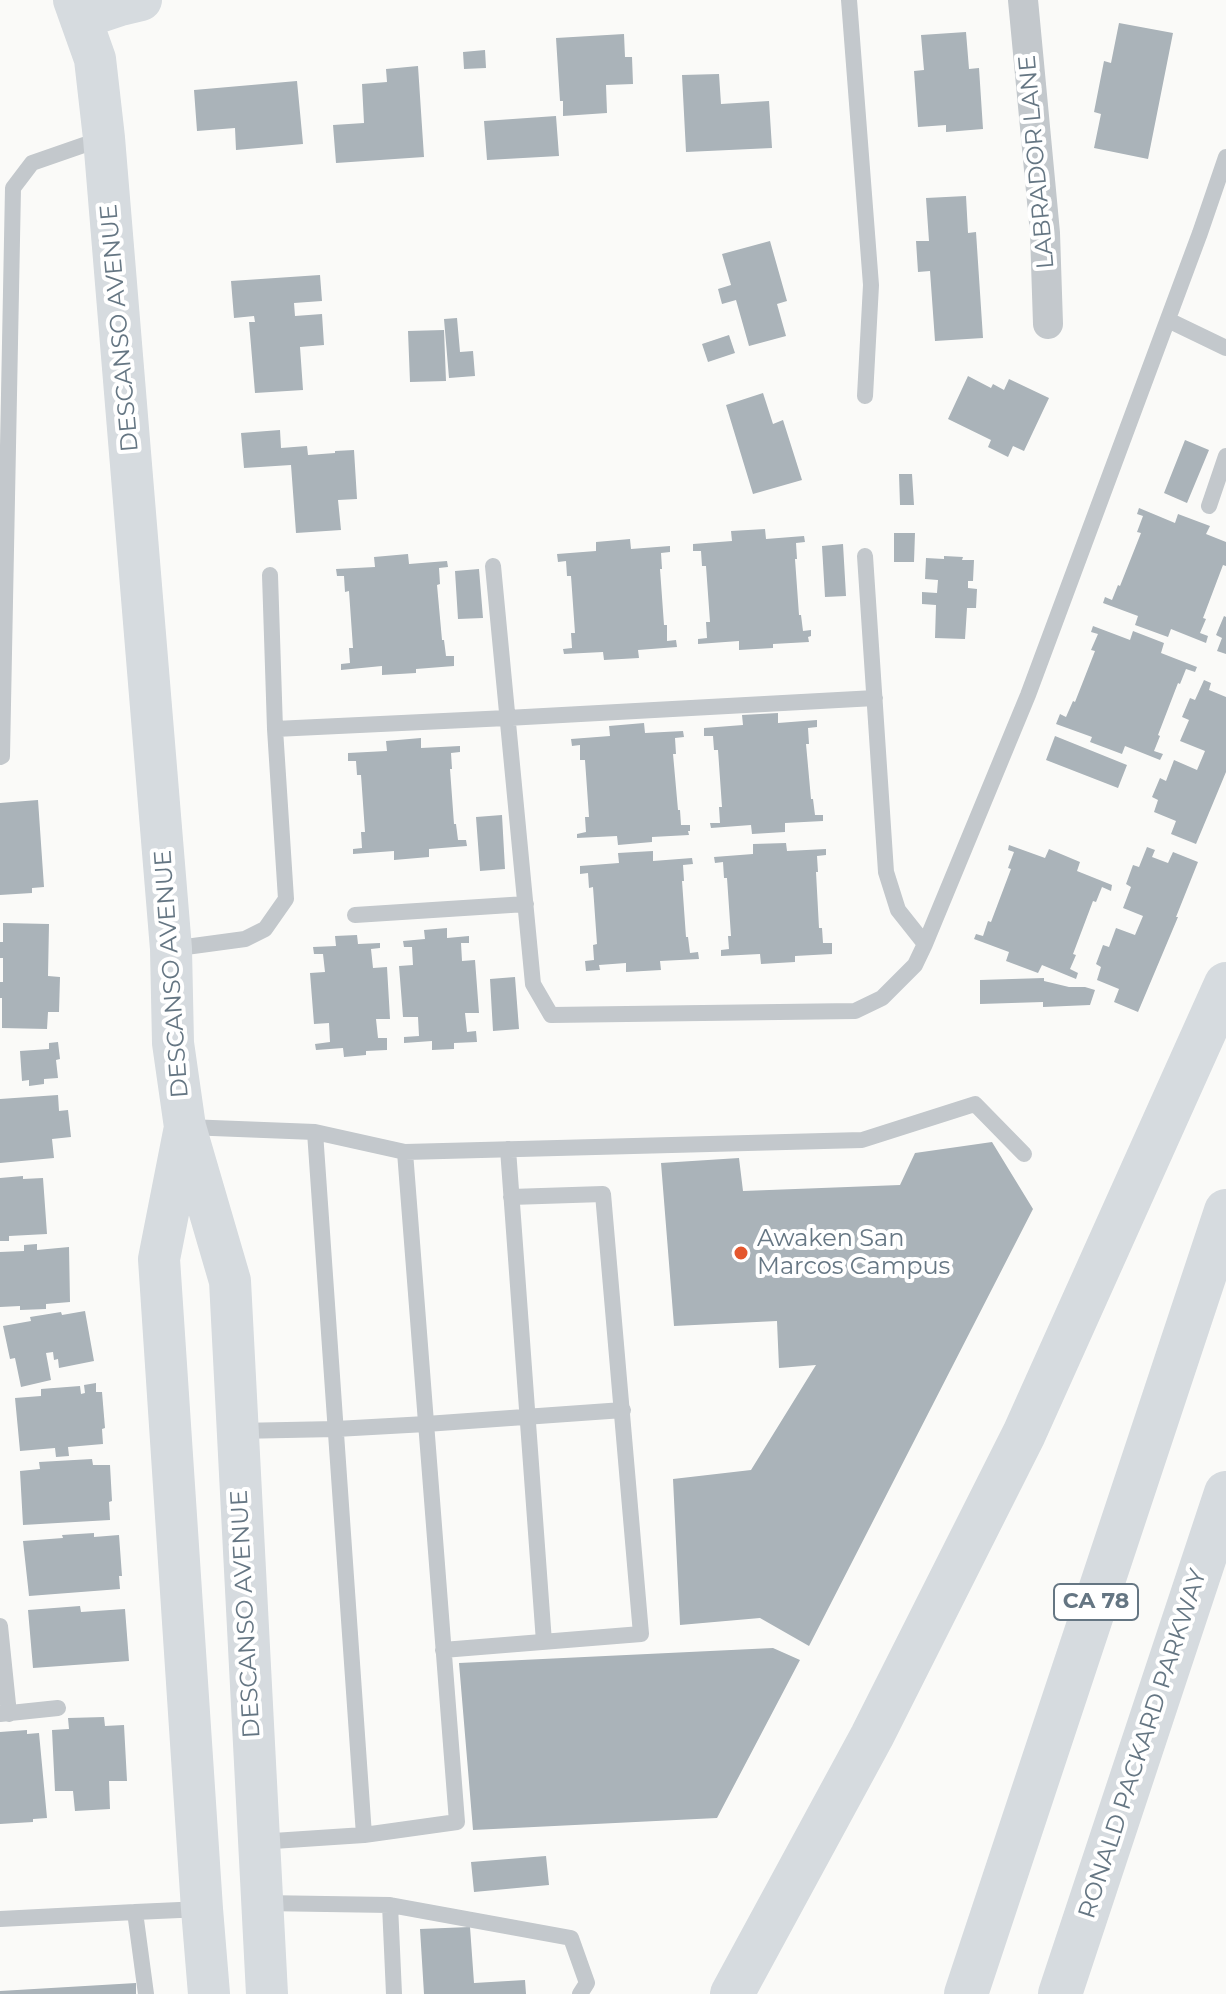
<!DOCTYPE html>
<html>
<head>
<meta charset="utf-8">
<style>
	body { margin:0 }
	canvas { display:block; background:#fafaf8 }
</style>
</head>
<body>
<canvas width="1226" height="1994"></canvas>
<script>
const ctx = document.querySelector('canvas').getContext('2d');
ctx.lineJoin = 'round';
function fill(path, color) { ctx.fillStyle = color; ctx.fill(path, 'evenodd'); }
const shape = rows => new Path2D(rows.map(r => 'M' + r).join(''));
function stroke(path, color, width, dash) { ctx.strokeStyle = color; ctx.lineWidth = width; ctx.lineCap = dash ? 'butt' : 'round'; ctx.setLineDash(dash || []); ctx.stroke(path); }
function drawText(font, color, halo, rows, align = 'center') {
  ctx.font = font + ' Montserrat,sans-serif'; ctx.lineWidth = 8; ctx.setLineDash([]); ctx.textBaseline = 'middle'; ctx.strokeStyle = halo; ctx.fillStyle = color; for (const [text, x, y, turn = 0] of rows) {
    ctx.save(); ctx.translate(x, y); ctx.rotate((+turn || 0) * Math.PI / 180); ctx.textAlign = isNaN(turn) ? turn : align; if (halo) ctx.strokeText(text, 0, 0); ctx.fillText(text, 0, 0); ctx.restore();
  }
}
fill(shape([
	[1119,23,1173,33,1148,159,1094,148,1101,114,1094,112,1104,61,1111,63],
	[966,32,969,69,979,68,983,129,946,132,946,125,918,127,914,71,924,70,921,35],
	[624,34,625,57,632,57,633,84,606,85,607,113,563,116,563,101,560,101,556,38],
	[485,50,486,68,464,69,463,52],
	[418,66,424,157,336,163,333,125,364,123,362,84,387,82,386,69],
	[719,74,721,104,769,101,772,148,686,152,682,75],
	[297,81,303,144,236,150,235,128,197,131,194,90],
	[556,116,559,156,487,160,484,121],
	[966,196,968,233,976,232,983,338,935,341,930,271,918,272,916,241,929,241,926,198],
	[770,241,787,301,777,304,786,336,749,346,736,300,722,304,718,289,731,285,722,254],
	[320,275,322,301,294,303,295,316,322,314,324,345,300,347,303,390,255,393,249,322,255,322,254,316,234,318,231,281],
	[457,318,460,352,473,351,475,376,449,378,444,319],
	[444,330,446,381,410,382,408,331],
	[729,335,735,353,708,362,702,344],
	[968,376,991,388,993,384,1004,390,1009,379,1049,398,1024,451,1013,446,1008,457,988,447,991,440,948,419],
	[763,393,773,424,783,420,802,480,753,494,726,405],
	[280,430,281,448,307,446,308,455,335,453,335,451,354,450,357,499,338,500,341,530,296,533,291,465,244,468,241,433],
	[1185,440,1209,450,1187,503,1164,493],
	[899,474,912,474,914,505,900,505],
	[1139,508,1175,523,1178,514,1210,526,1206,534,1226,542,1226,566,1223,565,1203,618,1206,619,1200,633,1208,636,1206,643,1171,629,1168,637,1135,625,1138,616,1103,603,1105,597,1112,600,1118,585,1120,586,1141,533,1137,532,1143,516,1137,514],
	[765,529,766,539,804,536,805,542,796,543,797,559,795,559,799,615,801,615,803,631,811,630,811,636,808,637,809,642,773,644,773,648,739,650,739,641,698,644,698,639,707,638,706,622,710,622,706,566,702,566,701,551,693,551,693,544,732,541,731,531],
	[894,533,915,533,914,562,894,562],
	[630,539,631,549,670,546,670,552,661,553,662,569,660,569,664,625,667,625,667,641,676,640,677,647,638,650,639,658,604,660,603,652,564,654,563,649,572,648,571,633,575,633,571,576,567,576,566,561,558,562,557,554,596,551,596,542],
	[843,544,846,596,825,597,822,546],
	[408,554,409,564,447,561,448,567,439,568,440,584,437,585,442,640,444,640,446,656,454,656,454,666,416,669,416,673,382,675,382,666,341,670,341,664,350,663,349,648,353,648,349,591,345,592,344,576,337,576,336,569,375,567,374,557],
	[944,556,963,557,962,560,974,560,973,581,968,581,968,588,977,589,976,608,967,608,965,639,935,638,936,605,922,604,922,592,937,593,938,580,925,579,926,558,944,559],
	[479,569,483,618,458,619,455,571],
	[1224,616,1226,617,1226,654,1217,651,1222,638,1216,635],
	[1093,626,1130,640,1133,631,1164,643,1161,653,1197,667,1195,672,1186,669,1180,684,1178,683,1158,735,1160,736,1154,751,1163,754,1160,760,1125,746,1122,754,1090,742,1092,737,1056,724,1060,714,1066,717,1073,701,1075,702,1095,651,1091,650,1098,634,1091,632],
	[1204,680,1211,683,1209,690,1226,697,1226,772,1196,844,1171,834,1176,821,1154,812,1158,800,1152,797,1160,778,1166,781,1174,760,1197,770,1205,751,1180,741,1189,720,1182,717,1190,698,1195,700],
	[778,713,778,723,817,720,817,727,808,728,809,744,806,744,811,799,813,799,815,815,823,815,823,821,785,823,785,832,752,834,751,825,711,828,710,823,720,823,719,807,722,807,718,750,714,750,713,736,704,736,704,728,743,725,742,715],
	[644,723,645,733,683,731,684,737,675,738,676,754,673,754,678,810,680,810,681,825,690,825,690,831,688,831,689,835,652,837,652,842,618,845,617,836,577,838,577,834,586,832,585,817,589,817,585,760,580,760,580,745,572,746,571,739,610,736,609,726],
	[1055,736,1127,765,1118,788,1046,760],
	[421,738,421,748,460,746,460,752,451,753,452,769,450,769,454,824,456,824,458,840,466,840,467,846,429,849,429,857,394,860,394,851,353,854,353,849,362,848,361,832,365,832,361,775,357,775,356,761,348,761,348,753,387,751,386,741],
	[38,800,44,887,32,888,32,893,0,895,0,803],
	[502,815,505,869,480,871,476,817],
	[786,843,787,851,826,849,826,855,817,856,818,872,816,872,819,928,822,928,823,943,832,943,832,954,795,956,795,962,761,964,760,954,721,956,721,950,729,949,728,936,731,936,727,878,724,878,723,862,715,863,714,857,753,854,753,844],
	[1009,845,1045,858,1049,849,1080,862,1077,871,1112,885,1111,891,1102,887,1096,902,1093,901,1073,954,1076,955,1070,969,1078,973,1076,979,1042,965,1038,973,1006,961,1009,952,974,939,976,934,983,936,988,921,991,922,1011,869,1008,868,1014,852,1008,850],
	[1147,847,1155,850,1152,857,1168,863,1173,852,1198,862,1176,917,1178,917,1138,1012,1114,1002,1119,989,1097,980,1101,967,1096,964,1103,945,1109,947,1116,928,1135,935,1143,916,1123,908,1131,887,1126,884,1133,865,1139,867],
	[653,851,653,861,692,858,693,864,683,865,684,881,682,881,686,937,688,937,690,953,698,952,699,959,660,961,661,970,626,972,626,963,599,965,600,970,586,971,585,961,594,960,593,945,597,944,593,887,589,888,588,873,580,874,580,866,619,863,618,853],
	[3,923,49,924,48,976,60,977,59,1012,48,1012,47,1029,2,1028,2,998,0,998,0,982,3,982,3,958,0,958,0,942,3,942],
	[447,928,447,938,469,936,469,943,461,943,462,961,475,960,479,1013,465,1013,467,1032,476,1031,477,1042,454,1043,454,1049,432,1050,432,1041,404,1043,404,1037,419,1036,418,1017,403,1017,399,966,413,965,412,947,404,947,403,941,425,939,424,930],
	[357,935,358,944,380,943,380,948,371,949,373,968,387,967,390,1019,376,1019,378,1038,387,1038,387,1050,366,1051,366,1055,344,1057,343,1048,316,1050,315,1044,330,1042,329,1023,314,1024,310,973,325,972,323,954,314,954,313,947,336,946,335,936],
	[515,977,519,1029,493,1031,490,979],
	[1044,978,1044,981,1069,987,1085,987,1095,990,1090,1005,1043,1007,1043,1002,980,1004,980,980],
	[58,1042,60,1059,56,1060,58,1078,44,1079,44,1084,29,1086,29,1080,22,1081,20,1051,49,1049,49,1043],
	[58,1095,59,1111,68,1110,71,1137,52,1139,54,1158,0,1163,0,1099],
	[992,1142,1033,1209,809,1646,760,1618,680,1625,673,1479,751,1470,816,1365,779,1368,777,1321,674,1326,661,1163,739,1158,743,1191,900,1185,915,1153],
	[23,1176,23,1179,43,1178,47,1234,9,1236,9,1241,0,1241,0,1178],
	[37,1244,37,1250,69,1247,70,1302,46,1304,46,1309,20,1310,20,1306,0,1307,0,1252,24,1251,24,1245],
	[85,1311,94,1361,59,1368,58,1359,54,1360,53,1352,46,1353,51,1380,21,1387,15,1358,10,1359,3,1326,31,1321,30,1317,61,1312,62,1315],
	[96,1383,96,1392,102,1392,105,1428,102,1429,103,1444,68,1447,69,1456,56,1457,55,1448,20,1451,15,1398,41,1396,41,1389,80,1386,81,1394,85,1393,84,1385],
	[92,1459,93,1465,110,1465,112,1501,109,1502,110,1520,23,1525,20,1471,40,1469,39,1462],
	[94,1533,94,1537,119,1535,122,1576,119,1576,120,1589,29,1596,23,1541,63,1538,62,1535],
	[80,1606,81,1612,125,1609,129,1661,33,1668,28,1610],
	[773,1648,800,1660,717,1818,473,1830,459,1663],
	[104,1717,105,1726,124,1725,127,1781,109,1781,110,1809,75,1811,73,1791,55,1791,52,1730,69,1729,68,1718],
	[27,1730,27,1734,39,1733,47,1818,33,1819,33,1822,0,1824,0,1732],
	[546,1856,549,1885,474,1892,471,1862],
	[470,1927,474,1983,525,1980,526,1994,424,1994,420,1929],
	[136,1983,136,1994,0,1994,0,1991]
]), '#aab3b9');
stroke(shape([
	[849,0,871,285,865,396],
	[1168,320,1226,348],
	[1209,506,1226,456],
	[493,566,533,984,551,1015,855,1011,882,998,915,965,925,944,898,910,886,872,865,556],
	[275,729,507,718,875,698],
	[0,757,2,756,13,188,32,163,104,138],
	[355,915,526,904],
	[925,944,1028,695,1200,233,1226,157],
	[171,949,245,939,265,929,286,899,275,729,270,575],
	[187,1127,315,1132,405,1152,862,1140,975,1104,1024,1154],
	[508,1149,544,1642],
	[237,1431,336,1429,426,1424,623,1410],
	[0,1626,9,1714],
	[443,1650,641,1634,603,1194,511,1197],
	[0,1714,58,1708],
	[364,1835,457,1822,405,1152],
	[258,1842,364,1835,315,1132],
	[262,1903,390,1905,394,1994],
	[390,1905,571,1938,587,1983,580,1994],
	[0,1919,135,1912],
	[146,1994,135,1912,202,1909]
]), '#c3c8cc', 16);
stroke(shape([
	[1023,0,1045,233,1048,324]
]), '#c3c8cc', 30);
stroke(shape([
	[74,0,95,59,104,138,171,949,173,1043,185,1127,230,1281,267,1994],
	[81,18,120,5,141,0],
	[184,1132,159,1259,202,1909,209,1994]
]), '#d6dbdf', 42);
stroke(shape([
	[732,1994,872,1736,1024,1434,1226,984],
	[966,1994,1226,1211],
	[1060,1994,1226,1493]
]), '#d6dbdf', 44);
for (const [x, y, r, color] of [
	[741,1253,8,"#e4572e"]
]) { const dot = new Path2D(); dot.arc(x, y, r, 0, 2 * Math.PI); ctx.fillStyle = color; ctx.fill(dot); stroke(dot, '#fff', 3); }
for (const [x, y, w] of [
	[1096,1602,84]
]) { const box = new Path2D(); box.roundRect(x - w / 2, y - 18, w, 36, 6); ctx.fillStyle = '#fff'; ctx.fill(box); stroke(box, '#657683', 2); }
drawText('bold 22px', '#657683', null, [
	["CA 78",1096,1602]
]);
drawText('24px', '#657683', '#fff', [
	["LABRADOR LANE",1037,162,-95],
	["DESCANSO AVENUE",120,328,-95],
	["DESCANSO AVENUE",172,974,-94],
	["DESCANSO AVENUE",246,1614,-93],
	["RONALD PACKARD PARKWAY",1143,1744,-72]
]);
drawText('24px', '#657683', '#fff', [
	["Awaken San",757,1239],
	["Marcos Campus",757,1267]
], 'left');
</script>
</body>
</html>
